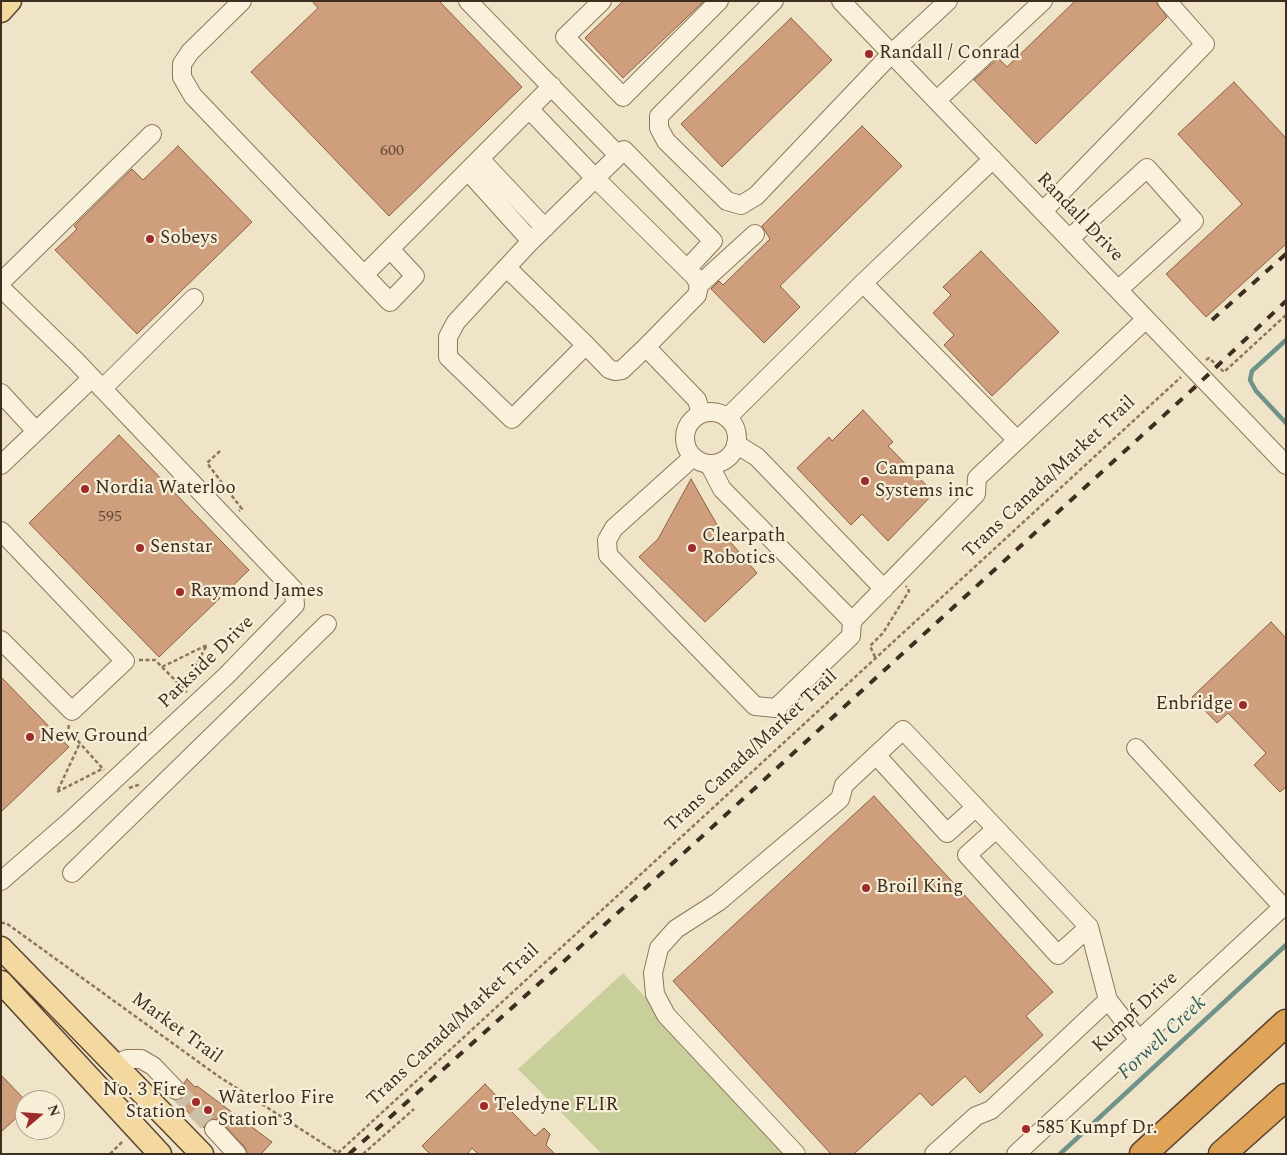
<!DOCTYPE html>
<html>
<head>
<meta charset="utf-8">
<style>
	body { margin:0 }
	#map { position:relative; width:1287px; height:1155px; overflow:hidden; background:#f0e4c8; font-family:Spectral,serif }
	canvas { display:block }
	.frame { position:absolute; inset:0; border:2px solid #3d2e20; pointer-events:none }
	.north { position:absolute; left:15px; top:1090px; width:50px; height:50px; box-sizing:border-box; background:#f7eed8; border:1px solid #ada18e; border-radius:50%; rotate:72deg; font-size:14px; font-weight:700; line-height:20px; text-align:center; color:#3d2e20 }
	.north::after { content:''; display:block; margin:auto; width:18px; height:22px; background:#9e2a2b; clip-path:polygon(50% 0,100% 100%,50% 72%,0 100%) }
</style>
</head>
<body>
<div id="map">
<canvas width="1287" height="1155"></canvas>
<div class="frame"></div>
<div class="north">N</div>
</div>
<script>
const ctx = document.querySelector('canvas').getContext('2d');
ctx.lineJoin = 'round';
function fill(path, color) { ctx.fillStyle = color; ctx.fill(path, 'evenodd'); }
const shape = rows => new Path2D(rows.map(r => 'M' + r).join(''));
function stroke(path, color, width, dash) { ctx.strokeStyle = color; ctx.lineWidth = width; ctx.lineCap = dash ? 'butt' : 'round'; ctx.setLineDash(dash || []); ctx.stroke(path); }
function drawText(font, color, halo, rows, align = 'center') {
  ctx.font = font + ' Spectral,serif'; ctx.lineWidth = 4.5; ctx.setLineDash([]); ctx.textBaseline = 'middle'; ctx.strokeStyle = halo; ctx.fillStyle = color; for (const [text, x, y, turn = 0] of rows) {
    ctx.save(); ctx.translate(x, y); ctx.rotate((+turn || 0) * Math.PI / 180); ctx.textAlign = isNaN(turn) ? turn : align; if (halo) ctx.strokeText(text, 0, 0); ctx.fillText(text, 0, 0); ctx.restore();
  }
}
fill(shape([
	[623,973,791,1154,602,1154,518,1069]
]), '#c9cf9b');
stroke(shape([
	[1286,340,1252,371,1250,380,1256,391,1286,423],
	[1060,1154,1286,945]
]), '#6f938a', 4.5);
const building = shape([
	[312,1,439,1,522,87,389,216,251,72,318,8,312,1],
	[623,1,704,1,623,78,585,38,623,1],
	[1075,1,1155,1,1167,17,1036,144,974,80,998,58,1007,67,1075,1],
	[791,18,832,60,722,167,681,124,791,18],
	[1234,82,1286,138,1286,244,1206,317,1166,274,1242,204,1178,134,1234,82],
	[862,126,902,166,780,286,800,307,764,343,711,289,719,281,723,285,770,239,762,226,862,126],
	[178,146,252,222,137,334,55,250,77,229,74,226,132,169,143,180,178,146],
	[981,251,1059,332,992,396,944,345,954,335,933,313,951,295,943,287,981,251],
	[863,410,893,442,888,446,934,493,888,541,862,514,851,525,797,468,829,437,832,441,863,410],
	[119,435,249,570,159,657,29,523,119,435],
	[691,479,720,530,757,573,705,622,639,557,658,539,691,479],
	[1271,622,1286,638,1286,787,1280,792,1254,765,1266,753,1228,713,1217,723,1192,697,1271,622],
	[1,677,69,747,1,812,1,677],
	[874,796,1053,992,1026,1016,1043,1035,980,1093,965,1076,932,1106,920,1093,854,1154,831,1154,673,981,874,796],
	[1,1075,25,1100,25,1110,1,1132,1,1075],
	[187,1079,195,1087,197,1086,272,1142,261,1154,247,1154,245,1147,218,1119,207,1121,204,1128,176,1100,183,1098,186,1093,184,1083,187,1079],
	[485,1084,535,1136,544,1128,550,1134,546,1145,555,1154,478,1154,472,1148,467,1154,430,1154,422,1146,485,1084]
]);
fill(building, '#cf9f7d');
stroke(building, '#8d5f41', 1);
stroke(shape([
	[176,1090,214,1129]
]), '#ccc0a6', 18, [18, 9]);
const minor = shape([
	[242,1,190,52,182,64,182,77,193,96,364,275,552,86],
	[468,1,618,155],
	[602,1,565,37,623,97,719,1],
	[774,1,659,116,659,128,666,141,727,201,741,205,756,196,892,53,948,1],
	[841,1,1286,465],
	[937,100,1043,1],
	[529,109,595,178,695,277,699,285,697,295,646,347,697,400,701,414],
	[480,159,545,228],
	[468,171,531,241],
	[1043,211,1205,44,1167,1],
	[1069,239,1147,168,1194,221,1118,290],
	[507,268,586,345,512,419,448,357,448,337,456,322,531,241,624,150,713,241,687,269],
	[364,275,390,302,415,276,390,249],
	[1,282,152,134],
	[863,283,1017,440],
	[699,285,755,234],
	[1,288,75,360,294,590,295,605,226,676,69,822,1,881],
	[586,345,609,369,615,371,622,370,646,347],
	[102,389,194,298],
	[1,393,36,431],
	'685 438a26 26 0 1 1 52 0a26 26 0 1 1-52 0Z',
	[727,418,863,283,993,159],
	[736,444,757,457,884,589],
	[693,457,614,528,607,540,608,555,755,706,776,708,851,636,852,621,976,494,977,478,1146,319],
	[709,464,722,489,852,621],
	[1,465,92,378],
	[1,531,125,661,72,711,1,640],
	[1136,748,1283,907],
	[876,755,947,833,976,807],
	[996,829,967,855,1058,955,1089,927],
	[72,873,327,624],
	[114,1065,127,1059,141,1059,153,1066,176,1090],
	[214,1129,237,1154],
	[796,1154,666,1015,655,994,653,973,659,948,676,929,718,902,840,799,844,785,903,730,1089,927,1108,1000,1139,1040],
	[934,1154,976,1116,991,1110,1108,1000],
	[1016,1154,1286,904]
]);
const major = shape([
	[1,11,10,1],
	[1,948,202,1154],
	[1,982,160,1154]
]);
const highway = shape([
	[1143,1154,1286,1023],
	[1222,1154,1286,1097]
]);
stroke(minor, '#8d765c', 20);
stroke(major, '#5b4430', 25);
stroke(highway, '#5b4430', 29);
stroke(shape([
	[1206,360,1209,358,1224,372,1286,315],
	[220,451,207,463,242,509,239,511],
	[875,657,870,646,883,633,909,591,906,586],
	[139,660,155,660,187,692],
	[162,667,207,645,183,688],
	[69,725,68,730,104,770],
	[79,745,57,792,102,769],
	[129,788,141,784],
	[1,923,6,923,218,1076,338,1153],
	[338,1153,1181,377],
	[110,1154,122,1142],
	[363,1154,414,1109]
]), '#8d765c', 2.5, [4, 2.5]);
stroke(minor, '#faf1dc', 18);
stroke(major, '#f3d9a0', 22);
stroke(highway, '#e0a458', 26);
stroke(shape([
	[1212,320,1286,254],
	[349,1154,641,892,1194,388,1286,301]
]), '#3d2e20', 4, [9, 9]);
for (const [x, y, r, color] of [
	[869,54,5,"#9e2a2b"],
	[150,239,5,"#9e2a2b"],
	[865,481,5,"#9e2a2b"],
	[85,489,5,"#9e2a2b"],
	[140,548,5,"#9e2a2b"],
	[692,548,5,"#9e2a2b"],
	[180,592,5,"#9e2a2b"],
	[1243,705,5,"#9e2a2b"],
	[30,737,5,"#9e2a2b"],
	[866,888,5,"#9e2a2b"],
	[196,1102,5,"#9e2a2b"],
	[484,1106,5,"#9e2a2b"],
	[208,1110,5,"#9e2a2b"],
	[1026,1129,5,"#9e2a2b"]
]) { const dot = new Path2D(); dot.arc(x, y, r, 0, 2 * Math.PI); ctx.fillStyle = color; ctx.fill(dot); stroke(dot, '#f7eed8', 2); }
drawText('16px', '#624a37', null, [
	["600",392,152],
	["595",110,518]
]);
drawText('19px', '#3d2e20', '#f7eed8', [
	["Randall / Conrad",879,54],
	["Sobeys",160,239],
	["Campana",875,470],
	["Systems inc",875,492],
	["Nordia Waterloo",95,489],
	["Clearpath",702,537],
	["Robotics",702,559],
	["Senstar",150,548],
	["Raymond James",190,592],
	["Enbridge",1233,705,"right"],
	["New Ground",40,737],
	["Broil King",876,888],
	["No. 3 Fire",186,1091,"right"],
	["Station",186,1113,"right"],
	["Waterloo Fire",218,1099],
	["Station 3",218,1121],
	["Teledyne FLIR",494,1106],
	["585 Kumpf Dr.",1036,1129]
], 'left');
drawText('19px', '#3d2e20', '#f7eed8', [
	["Randall Drive",1079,218,46],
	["Trans Canada/Market Trail",1050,478,-43],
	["Parkside Drive",207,663,-44],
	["Trans Canada/Market Trail",752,752,-43],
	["Kumpf Drive",1136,1013,-43],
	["Trans Canada/Market Trail",454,1026,-43],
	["Market Trail",176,1029,36]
]);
drawText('italic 20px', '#2f5d5a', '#f7eed8', [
	["Forwell Creek",1163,1039,-43]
]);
</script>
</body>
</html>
